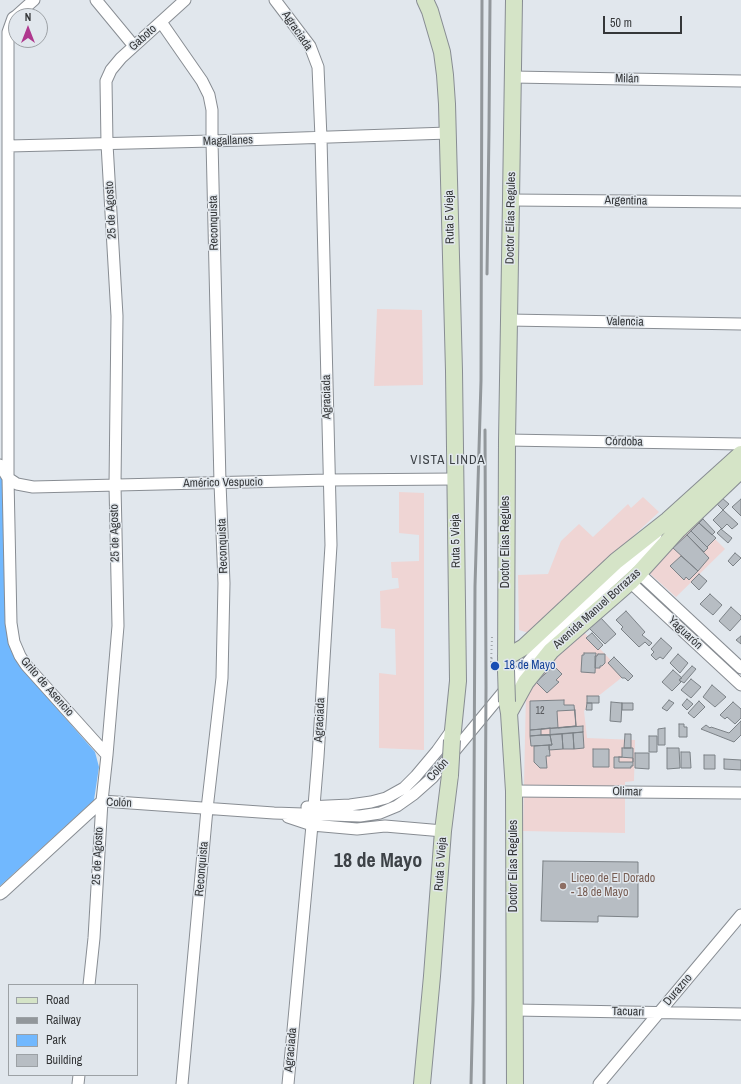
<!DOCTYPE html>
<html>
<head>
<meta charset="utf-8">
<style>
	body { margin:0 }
	#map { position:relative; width:741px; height:1084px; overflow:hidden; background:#e1e7ed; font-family:"Archivo Narrow",sans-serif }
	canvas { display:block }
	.legend { position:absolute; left:8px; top:984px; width:130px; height:92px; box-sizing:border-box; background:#e1e7ed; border:1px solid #9ca1a5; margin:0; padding:5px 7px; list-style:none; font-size:12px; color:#353739 }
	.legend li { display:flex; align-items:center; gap:8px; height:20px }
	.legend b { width:20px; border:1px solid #9ca1a5 }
	.north { position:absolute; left:8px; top:8px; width:40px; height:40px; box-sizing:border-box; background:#e1e7ed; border:1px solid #9ca1a5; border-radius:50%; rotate:0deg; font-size:11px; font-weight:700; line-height:16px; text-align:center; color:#353739 }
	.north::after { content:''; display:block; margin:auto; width:14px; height:18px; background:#af388e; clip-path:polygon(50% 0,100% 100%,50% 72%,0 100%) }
	.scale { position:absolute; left:603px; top:16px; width:79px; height:18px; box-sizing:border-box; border:2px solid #353739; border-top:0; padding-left:5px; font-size:12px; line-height:14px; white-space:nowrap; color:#353739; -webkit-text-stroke:3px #e1e7ed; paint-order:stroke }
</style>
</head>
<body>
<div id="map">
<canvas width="741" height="1084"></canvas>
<ul class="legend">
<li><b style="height:5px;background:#d5e4c7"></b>Road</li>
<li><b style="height:5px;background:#92979b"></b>Railway</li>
<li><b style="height:11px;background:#71b8fe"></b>Park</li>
<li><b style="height:11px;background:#b7bdc3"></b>Building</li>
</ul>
<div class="north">N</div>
<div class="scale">50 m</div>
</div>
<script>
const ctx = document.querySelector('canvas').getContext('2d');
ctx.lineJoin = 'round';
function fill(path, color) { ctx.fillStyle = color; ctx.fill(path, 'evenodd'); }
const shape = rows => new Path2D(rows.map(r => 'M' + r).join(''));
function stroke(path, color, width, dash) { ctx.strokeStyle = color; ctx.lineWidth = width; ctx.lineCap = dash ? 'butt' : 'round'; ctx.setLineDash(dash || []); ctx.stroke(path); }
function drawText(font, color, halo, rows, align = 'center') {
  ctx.font = font + ' "Archivo Narrow",sans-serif'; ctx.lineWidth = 3; ctx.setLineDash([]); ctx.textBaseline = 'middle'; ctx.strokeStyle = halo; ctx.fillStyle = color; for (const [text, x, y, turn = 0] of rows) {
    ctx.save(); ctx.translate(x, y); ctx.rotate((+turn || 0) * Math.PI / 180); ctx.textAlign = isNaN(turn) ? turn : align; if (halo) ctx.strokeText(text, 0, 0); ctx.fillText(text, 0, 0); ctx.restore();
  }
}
fill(shape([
	[377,309,422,310,423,385,374,386],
	[399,492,424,493,424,750,379,748,379,673,396,675,395,629,381,628,380,591,399,588,398,578,392,578,391,562,419,561,419,535,399,533],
	[643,497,659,512,529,633,519,630,518,575,548,574,561,541,579,524,593,537,628,504,631,508],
	[697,521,725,549,676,597,647,571],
	[581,629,625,675,592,701,584,711,587,738,635,740,634,781,625,782,625,833,523,831,526,692,534,679]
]), '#efd5d4');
fill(shape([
	[0,476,4,482,6,626,10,645,18,664,95,752,99,767,94,800,0,886]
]), '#71b8fe');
const building = shape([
	[722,498,729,504,723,510,716,503,722,498],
	[741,499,741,516,732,507,741,499],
	[723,510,738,524,732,529,727,524,722,529,713,520,723,510],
	[703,519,715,532,712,535,699,523,703,519],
	[699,523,716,538,707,547,691,531,699,523],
	[721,529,732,538,728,543,717,533,721,529],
	[691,531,708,548,704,552,687,535,691,531],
	[687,535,709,558,698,571,673,548,687,535],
	[735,553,741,558,733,566,728,561,735,553],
	[681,556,698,571,689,580,686,577,684,580,670,566,681,556],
	[699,574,707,581,699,590,691,582,699,574],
	[710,594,722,605,713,615,700,604,710,594],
	[731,607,741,616,741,619,730,631,719,621,731,607],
	[626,611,645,632,642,635,652,643,649,646,645,642,639,647,621,629,623,627,616,620,626,611],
	[600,617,616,634,605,644,589,628,600,617],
	[592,633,603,645,598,650,586,638,592,633],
	[741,636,741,644,736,640,741,636],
	[661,638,672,648,663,659,660,657,656,660,651,655,654,652,651,649,661,638],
	[584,653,596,653,595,673,581,672,582,655,584,655,584,653],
	[598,654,605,654,605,663,602,666,600,666,600,668,595,668,595,656,597,656,598,654],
	[678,654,688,663,680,673,670,663,678,654],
	[614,657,633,676,628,681,625,678,622,678,608,663,614,657],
	[554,666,562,674,556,680,559,682,547,693,536,682,554,666],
	[692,666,696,669,684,683,679,680,692,666],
	[673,670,682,678,679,680,681,682,672,691,662,682,673,670],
	[691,679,701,687,691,698,681,690,691,679],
	[712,685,726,697,715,707,703,697,712,685],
	[587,696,599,696,599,703,587,703,587,696],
	[687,699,693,704,687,710,682,705,687,699],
	[564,700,564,705,574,705,576,726,530,730,530,701,564,700],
	[669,700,674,703,667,711,662,708,669,700],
	[699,701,705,707,694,718,688,713,699,701],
	[611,702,622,703,621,722,610,721,611,702],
	[733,702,741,709,741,718,735,724,727,717,725,719,720,715,733,702],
	[587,703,592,703,592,710,586,710,587,703],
	[622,703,633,703,633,710,622,710,622,703],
	[575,710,576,726,558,728,557,711,575,710],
	[741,721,741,735,734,742,701,729,706,725,710,728,711,727,729,733,741,721],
	[679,724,684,724,684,727,687,727,687,737,679,737,679,724],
	[583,726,583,732,530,736,530,730,583,726],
	[550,728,550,735,541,735,541,729,550,728],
	[665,728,665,745,658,745,658,729,665,728],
	[583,732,584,748,574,749,573,733,583,732],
	[573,733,574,749,563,749,562,734,573,733],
	[562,734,563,749,549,750,549,745,552,745,550,735,562,734],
	[625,734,631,734,631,748,624,748,625,734],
	[541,735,550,735,552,745,531,746,530,736,541,735],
	[649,736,657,736,657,752,649,752,649,736],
	[549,745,550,756,546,756,547,768,540,768,534,762,534,746,549,745],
	[622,748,633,748,633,766,631,766,631,768,614,768,614,757,622,757,622,748],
	[667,748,679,748,680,768,667,769,667,748],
	[593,749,609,749,609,767,593,767,593,749],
	[681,752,690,752,691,768,681,768,681,752],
	[635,753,649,753,649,769,635,768,635,753],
	[704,755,715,755,715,769,704,769,704,755],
	[619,757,633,758,633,762,619,762,619,757],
	[724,759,741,760,741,770,724,769,724,759],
	[543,861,638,862,638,917,598,916,598,922,541,921,543,861]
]);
fill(building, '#b7bdc3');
stroke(building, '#7c8287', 1);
const street = shape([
	[96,0,134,46],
	[275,0,310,46,318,67,321,138,331,545,318,757,314,806],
	[16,16,13,18,8,32,8,478,11,623,14,642,20,656,26,665,107,755],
	[16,16,34,0],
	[161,22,202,81,209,95,212,110,212,141,220,483,224,583,222,678,207,809,182,1084],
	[513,77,741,81],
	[9,146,212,141,448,133],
	[511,200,741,202],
	[508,320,741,324],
	[507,440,741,444],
	[0,465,8,478,17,484,33,487,329,480,455,479],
	[639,573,741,668],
	[630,582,741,685],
	[514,791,741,793],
	[307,807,350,805,371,802,386,798,404,788,416,776,437,751,452,730],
	[288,817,312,825,357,829,385,826,443,831],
	[0,894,3,892,102,801,274,813,360,816,380,813,397,806,414,794,432,778,534,655,568,620,646,549,656,535],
	[89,985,94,938,102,801,107,755,118,626,115,485,117,316,107,144,106,81,111,70,121,58,185,0],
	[515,1010,741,1014],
	[78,1084,79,1075],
	[288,1084,312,825],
	[599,1084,741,915]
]);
const secondary = shape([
	[425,0,430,11,442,52,445,75,447,104,454,371,458,681,452,740],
	[506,656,514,653,524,647,616,561,668,520,741,454],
	[506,670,507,440,511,200,514,0],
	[507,702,509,713,514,791,515,1084],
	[509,713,526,682,551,651,630,582,639,573,678,530,741,470],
	[422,1084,432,976,443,831,450,775]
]);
stroke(street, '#888d93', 13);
stroke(secondary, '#888d93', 18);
stroke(shape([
	[492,637,491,664,492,656]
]), '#a1a6aa', 2, [1, 3]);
stroke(street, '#fff', 11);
stroke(secondary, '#d5e4c7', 16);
stroke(shape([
	[487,274,489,129,490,0],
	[471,1084,473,1001,475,586,481,381,482,0],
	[484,1084,486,687,485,430]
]), '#92979b', 3);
const secondaryBridge = shape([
	[506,670,507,702],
	[450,775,452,740]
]);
stroke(secondaryBridge, '#888d93', 18, []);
stroke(secondaryBridge, '#d5e4c7', 16);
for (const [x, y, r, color] of [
	[495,666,5,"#1a4fb4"],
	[563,886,4,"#8d6e63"]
]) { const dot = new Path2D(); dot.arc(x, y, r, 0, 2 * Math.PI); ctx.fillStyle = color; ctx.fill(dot); stroke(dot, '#e1e7ed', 1.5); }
drawText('10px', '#56585c', null, [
	["12",540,711]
]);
drawText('12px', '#353739', '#e1e7ed', [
	["Agraciada",297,31,56],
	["Gaboto",143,38,-42],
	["Milán",627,79,1],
	["Magallanes",228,141,-2],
	["Argentina",626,201,1],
	["25 de Agosto",111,210,-93],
	["Ruta 5 Vieja",450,217,-91],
	["Doctor Elías Regules",511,218,-89],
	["Reconquista",214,223,-91],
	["Valencia",625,322,1],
	["Agraciada",327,397,-91],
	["Córdoba",624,442,1],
	["Américo Vespucio",223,483,-1],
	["25 de Agosto",115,533,-91],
	["Ruta 5 Vieja",456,541,-91],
	["Doctor Elías Regules",506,542,-90],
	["Reconquista",223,546,-92],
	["Avenida Manuel Borrazas",597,609,-42],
	["Yaguarón",685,633,43],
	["Grito de Asencio",47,687,49],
	["Agraciada",320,720,-87],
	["Colón",438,770,-48],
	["Olimar",627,792,1],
	["Colón",119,803,2],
	["25 de Agosto",98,856,-87],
	["Ruta 5 Vieja",441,864,-86],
	["Doctor Elías Regules",514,866,-90],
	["Reconquista",202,869,-85],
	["Durazno",678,990,-50],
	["Tacuari",628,1012,1],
	["Agraciada",291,1050,-85]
]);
drawText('12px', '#164399', '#e1e7ed', [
	["18 de Mayo",504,666]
], 'left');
drawText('12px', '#785e54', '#e1e7ed', [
	["Liceo de El Dorado",571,879],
	["- 18 de Mayo",571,893]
], 'left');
ctx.letterSpacing = '1px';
drawText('13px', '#3d4247', '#e1e7ed', [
	["VISTA LINDA",448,461]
]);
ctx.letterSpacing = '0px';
drawText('bold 20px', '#3d4247', '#e1e7ed', [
	["18 de Mayo",378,862]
]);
</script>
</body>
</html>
